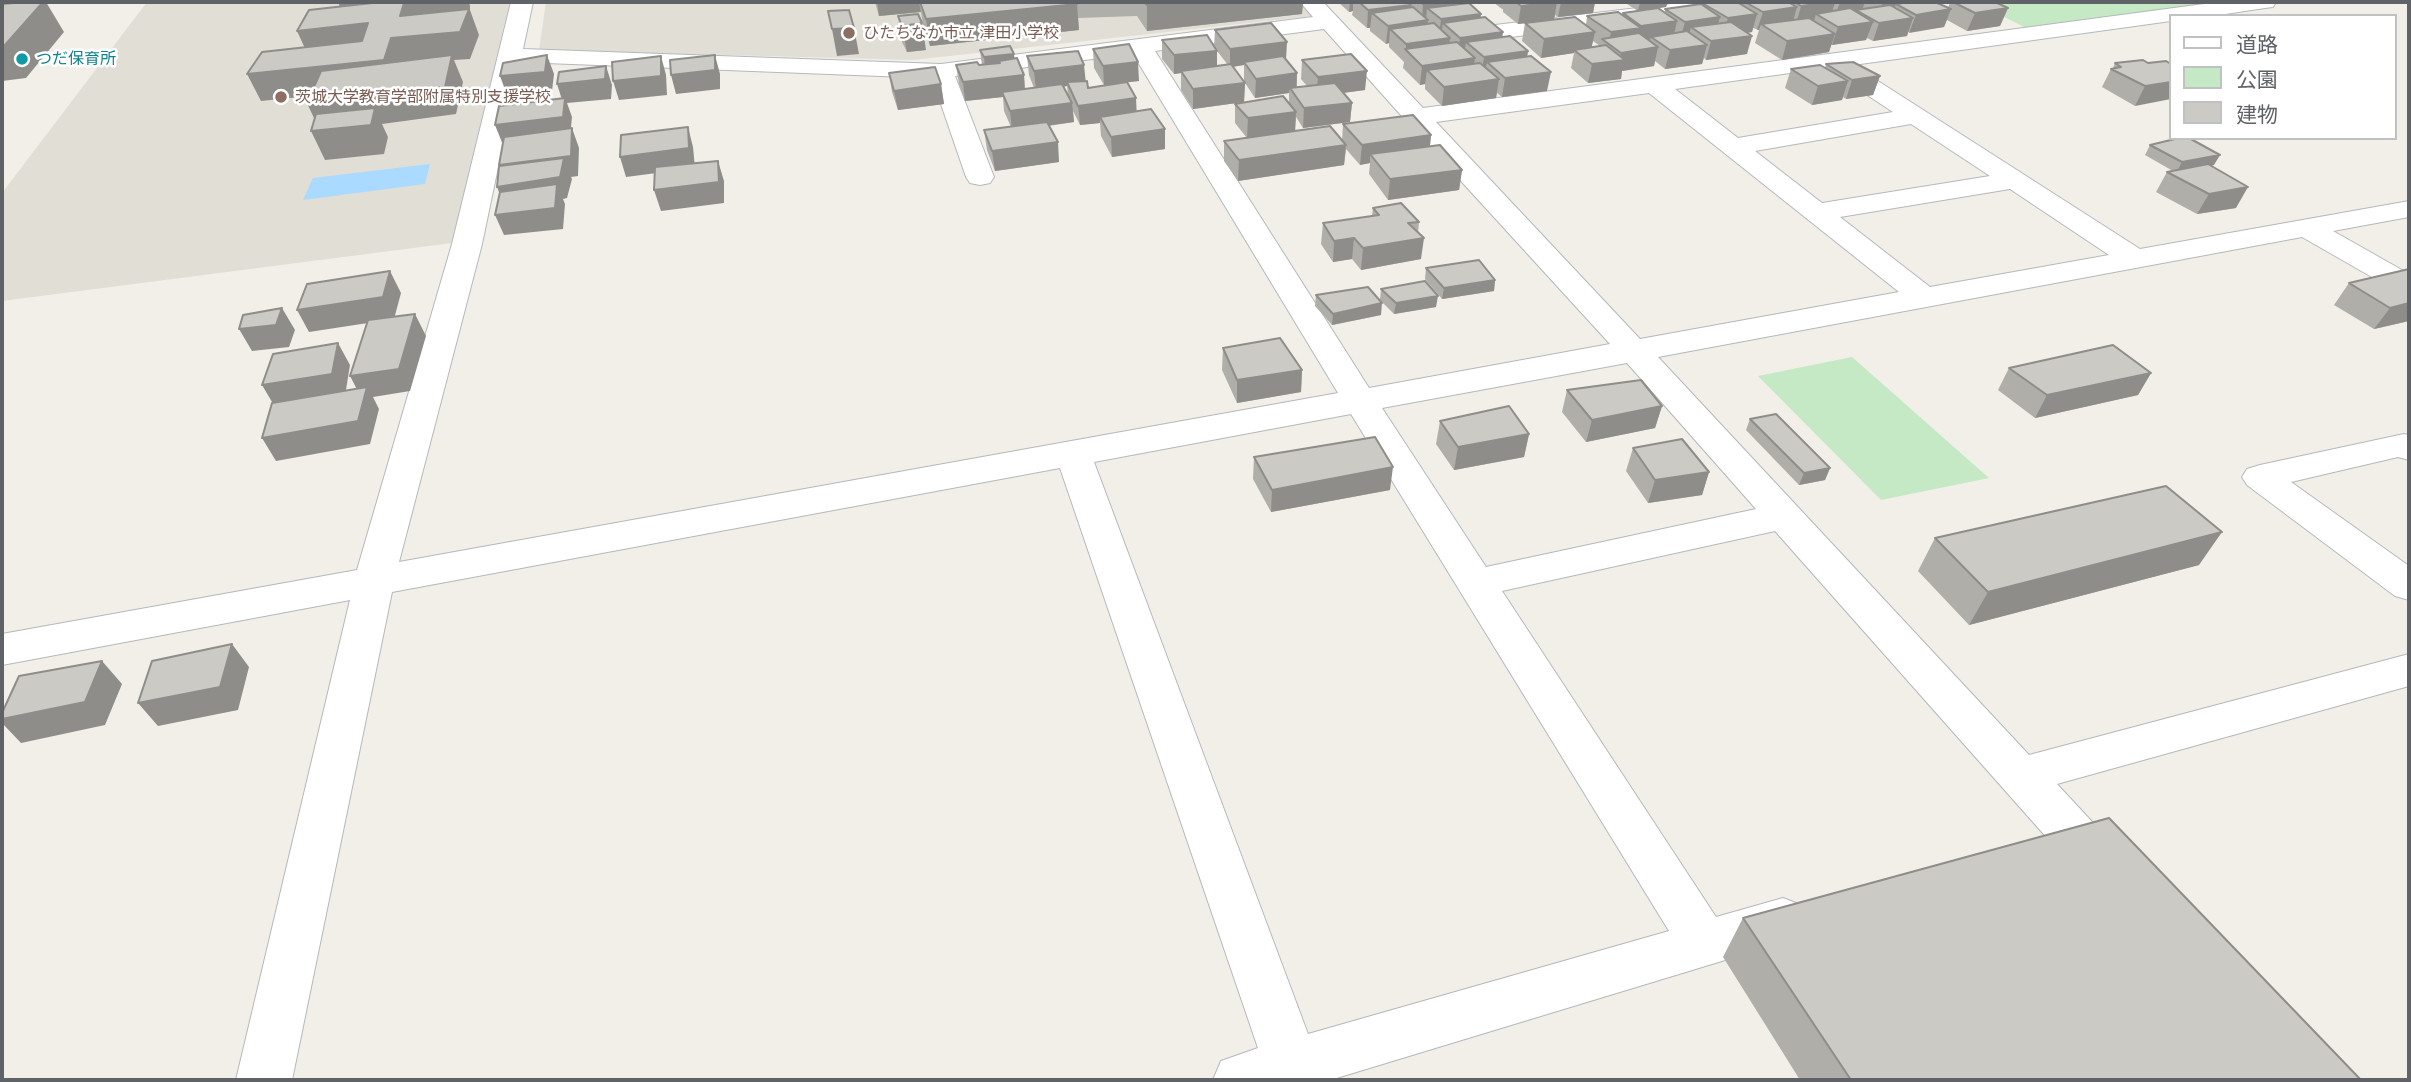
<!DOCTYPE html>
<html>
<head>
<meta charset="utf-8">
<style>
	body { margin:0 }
	#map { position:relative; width:2411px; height:1082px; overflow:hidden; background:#f1efe8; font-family:Montserrat,"Noto Sans JP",sans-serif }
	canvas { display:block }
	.frame { position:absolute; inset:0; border:4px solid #5f6368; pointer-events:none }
	.legend { position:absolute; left:2169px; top:14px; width:228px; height:126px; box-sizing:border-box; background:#fff; border:2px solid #bfc1c3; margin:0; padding:9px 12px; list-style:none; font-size:21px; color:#5f6368 }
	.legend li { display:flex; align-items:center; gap:14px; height:35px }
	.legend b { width:35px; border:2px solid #bfc1c3 }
</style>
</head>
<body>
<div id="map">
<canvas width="2411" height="1082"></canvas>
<div class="frame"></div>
<ul class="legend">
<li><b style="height:9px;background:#fff"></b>道路</li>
<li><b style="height:19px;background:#c5e8c5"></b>公園</li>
<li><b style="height:19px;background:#cccac5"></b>建物</li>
</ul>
</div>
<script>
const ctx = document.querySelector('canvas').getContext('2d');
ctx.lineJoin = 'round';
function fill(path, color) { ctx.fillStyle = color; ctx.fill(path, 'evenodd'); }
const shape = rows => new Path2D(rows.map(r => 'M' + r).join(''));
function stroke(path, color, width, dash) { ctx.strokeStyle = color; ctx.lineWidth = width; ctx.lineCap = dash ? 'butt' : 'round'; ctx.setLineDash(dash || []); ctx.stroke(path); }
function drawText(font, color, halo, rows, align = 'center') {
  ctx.font = font + ' Montserrat,"Noto Sans JP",sans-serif'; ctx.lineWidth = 5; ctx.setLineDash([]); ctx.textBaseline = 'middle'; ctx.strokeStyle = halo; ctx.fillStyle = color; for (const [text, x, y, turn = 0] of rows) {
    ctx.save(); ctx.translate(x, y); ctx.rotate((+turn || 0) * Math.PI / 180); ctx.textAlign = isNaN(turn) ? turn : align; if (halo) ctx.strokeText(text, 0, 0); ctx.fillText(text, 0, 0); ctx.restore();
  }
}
fill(shape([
	[147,2,510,2,452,243,2,301,2,193],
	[546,2,1299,2,1313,16,913,60,539,50]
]), '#e1ded6');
fill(shape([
	[1975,2,2216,2,2028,29],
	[1852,357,1989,478,1881,500,1758,376]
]), '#c5e8c5');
fill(shape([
	[430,164,425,184,303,200,313,178]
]), '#aadaff');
const minor = shape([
	[511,2,533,2,523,49,941,64,1313,17,1300,2,1323,2,1423,108,2219,2,2276,2,2273,7,2265,8,2212,16,2171,16,2171,21,1853,65,2140,249,2409,201,2409,217,2333,231,2409,274,2409,295,2398,292,2302,237,1658,357,2029,755,2409,654,2409,686,2057,784,2121,853,2128,868,2121,883,2104,889,2087,883,1775,531,1502,591,1716,917,1783,898,1801,905,1808,921,1801,937,1330,1080,1213,1080,1221,1061,1258,1048,1060,468,392,592,292,1080,236,1080,350,600,2,665,2,634,357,570,452,244,511,2],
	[1324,29,1407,122,1610,344,1369,388,1155,51,1324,29],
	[1133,54,1338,393,399,562,482,244,520,62,932,78,966,177,970,183,980,185,990,183,994,177,955,76,1133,54],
	[1826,68,1893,112,1738,138,1675,89,1826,68],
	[1649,93,1899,292,1640,339,1436,122,1649,93],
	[1911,124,1990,176,1822,203,1755,151,1911,124],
	[2010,189,2109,255,1930,287,1840,217,2010,189],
	[1627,363,1756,509,1486,567,1382,408,1627,363],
	[1351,414,1669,931,1308,1034,1094,462,1351,414],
	[1688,2,1750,2,1747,7,1739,8,1495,39,1487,37,1484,32,1487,27,1495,25,1688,2],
	[2404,434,2409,435,2409,460,2398,457,2291,482,2409,566,2409,600,2395,596,2247,485,2242,477,2247,469,2260,465,2404,434]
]);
stroke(minor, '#b5b8bc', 2);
fill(minor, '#fff');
fill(shape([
	[875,2,1303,2,1302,14,1147,31,1137,16,1078,18,1079,30,930,46,923,25,921,12,879,16],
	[1338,2,1465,2,1465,3,1481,14,1480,18,1503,32,1502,37,1528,51,1527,56,1547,91,1502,97,1497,93,1496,98,1442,106,1425,89,1425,84,1420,85,1403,68,1404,62,1389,47,1389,43,1386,44,1370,31,1370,28,1367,28,1352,15,1353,11,1349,12],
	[1493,2,1595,2,1593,13,1558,17,1555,15,1554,19,1586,25,1587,16,1622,15,1623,13,1638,11,1624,2,1668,2,1666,7,1659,8,1665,12,1665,9,1702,5,1702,3,1741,4,1741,2,1947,2,1938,3,1948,8,1950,2,1995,2,2008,8,2000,26,1967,31,1947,20,1944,27,1908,32,1907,36,1873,41,1867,38,1866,40,1831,45,1829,52,1782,60,1755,43,1759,30,1753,28,1752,32,1748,33,1747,54,1706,60,1704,58,1702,64,1665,69,1655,61,1654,66,1622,71,1621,79,1588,83,1571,68,1574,53,1541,58,1522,41,1525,23,1518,24,1503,12,1503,9,1502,9],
	[1593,41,1600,46,1591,47],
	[898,16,926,50,907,52,902,42],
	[1215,30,1286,60,1297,73,1297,87,1307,86,1301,79,1302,60,1365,90,1344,93,1352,103,1350,122,1303,128,1296,117,1295,131,1342,141,1343,124,1431,135,1430,146,1462,170,1459,190,1388,200,1369,174,1370,163,1360,165,1346,149,1344,165,1238,181,1224,161,1224,141,1247,138,1235,123,1235,104,1289,104,1289,93,1255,98,1245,83,1244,102,1193,109,1181,90,1181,73,1174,74,1162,59,1162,40,1214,47],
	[1217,51,1228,65,1217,66],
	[1244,65,1244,81,1233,67],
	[1093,49,1139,81,1127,82,1136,98,1136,112,1165,129,1165,149,1112,157,1101,136,1100,123,1080,125,1073,111,1074,122,1049,126,1059,162,995,171,987,150,984,130,1011,127,1004,111,1003,97,965,101,959,84,956,65,982,65,980,50,1014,59,1024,75,1025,89,1034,88,1029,75,1027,56,1085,81,1088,88,1104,85,1094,68],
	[1067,86,1068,95,1063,87],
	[2115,63,2148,63,2171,64,2135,106,2102,87,2111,69,2113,68],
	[1826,64,1880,76,1873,95,1846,99,1843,97,1842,100,1812,105,1785,88,1791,69,1825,68],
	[889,73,941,84,944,104,898,110,892,92],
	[2150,145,2214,165,2210,166,2236,208,2197,214,2156,192,2167,172,2173,171,2145,155],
	[1373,208,1419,222,1418,233,1421,259,1361,270,1352,259,1333,262,1321,244,1323,223,1372,216],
	[1426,268,1495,280,1494,291,1442,299,1425,279],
	[2409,269,2409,321,2374,329,2334,305,2349,283],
	[1381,289,1436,307,1394,314,1380,300],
	[1316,295,1381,315,1332,325,1315,306],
	[1223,348,1302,370,1301,392,1237,403,1222,370],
	[2009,368,2151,373,2138,395,2035,418,1998,390],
	[1567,390,1662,406,1655,428,1586,442,1562,412],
	[1750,419,1830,468,1825,480,1799,485,1746,430],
	[1440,421,1529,434,1524,457,1454,470,1436,444],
	[1633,448,1709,472,1702,495,1648,503,1626,471],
	[1254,457,1390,490,1271,512,1253,479],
	[1935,538,2199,565,1969,625,1918,571],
	[1743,918,2361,1080,1800,1080,1723,957]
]), '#afaea9');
fill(shape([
	[43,2,46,2,64,32,26,78,2,81,2,45],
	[338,2,392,2,346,21],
	[415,2,469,2,470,6,470,10,479,35,470,59,454,60,463,82,456,114,382,124,388,137,384,154,325,160,311,131,320,131,307,103,396,87,261,101,247,74,384,60,404,3],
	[877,2,919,2,921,12,879,16],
	[1178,2,1303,2,1302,14,1147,31,1147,5],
	[1350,2,1353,2,1353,11,1349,12],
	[1445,2,1465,2,1463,16,1481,14,1478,32,1443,23,1441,37,1439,37,1441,19,1427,8,1426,20,1428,20,1426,38,1390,29,1389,43,1386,44,1388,26,1372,13,1370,28,1367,28,1368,10,1411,5,1409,23,1422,21,1423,4],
	[1557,2,1554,20,1518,24,1521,6],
	[1561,2,1595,2,1593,13,1558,17],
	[1640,2,1668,2,1666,7,1638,11],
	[1831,2,1835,2,1830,19,1816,14,1814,21,1796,24,1801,6],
	[1840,2,1865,2,1861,13,1856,10,1854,16,1834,19],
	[1883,2,1914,2,1896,4,1893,13,1878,15],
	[1077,4,1079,30,930,46,926,19],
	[1797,7,1792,25,1761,24,1759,30,1757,30,1763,12],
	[2008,8,2000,26,1967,31,1975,13],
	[1951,9,1944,27,1909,33,1916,15],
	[1757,14,1752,32,1723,36,1728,18],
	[1720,17,1715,35,1691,27,1688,39,1680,40,1685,22],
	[1913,18,1907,36,1873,41,1879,23],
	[1677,21,1673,39,1651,37,1649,42,1609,43,1611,32,1640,28,1641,26],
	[1873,22,1866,40,1832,45,1838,27],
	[368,23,379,49,309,57,297,31],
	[922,23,926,50,907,52,902,26],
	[854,28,859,54,837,56,832,29],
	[1503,32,1500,50,1466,42,1464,55,1457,56,1460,38],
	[1595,32,1591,50,1574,50,1574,53,1541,58,1544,39],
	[1835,34,1829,52,1782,60,1787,41],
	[1752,36,1747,54,1706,60,1711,41],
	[1450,38,1448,56,1406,50,1406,44],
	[1287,42,1286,60,1244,62,1244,65,1230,67,1230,49],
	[1707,45,1702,64,1665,69,1670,50],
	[1658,47,1654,66,1622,71,1621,79,1588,83,1592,64,1619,61,1621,53],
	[1217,51,1217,69,1181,71,1181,73,1174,74,1174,55],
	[1528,51,1525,70,1487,62,1484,76,1481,76,1484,57],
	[1014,54,1016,72,1000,63,999,61,1000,74,986,76,984,57],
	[547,55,554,74,552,91,507,95,500,76],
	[715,55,720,74,720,89,676,94,671,75],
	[661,56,666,75,667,95,619,100,613,81],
	[1475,58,1472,77,1427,70,1425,84,1420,85,1422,66],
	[1138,62,1139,81,1104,85,1103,66],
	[1084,65,1086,84,1067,82,1067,86,1036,90,1034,71],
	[606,66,612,85,611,99,567,103,572,117,570,137,503,145,495,125,563,103,557,84],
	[1367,71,1365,90,1316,96,1318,77],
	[1551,72,1547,91,1502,97,1505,78],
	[1297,73,1296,92,1290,88,1289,93,1255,98,1256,79],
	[1024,75,1025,94,1002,92,1003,97,965,101,963,82],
	[1880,76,1873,95,1846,99,1852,80],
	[1499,79,1496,98,1442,106,1444,87],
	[1848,81,1842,100,1812,105,1818,86],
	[2171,82,2171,99,2135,106,2145,86],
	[1245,83,1244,102,1193,109,1193,89],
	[941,84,944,104,898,110,894,91],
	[1136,98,1137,118,1100,117,1100,123,1080,125,1078,106],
	[1072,103,1074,122,1012,130,1010,111],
	[1352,103,1350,122,1303,128,1304,108],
	[1296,112,1295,132,1247,138,1248,118],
	[688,127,693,147,695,168,626,177,620,157],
	[572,128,579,148,578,176,571,177,572,179,567,198,563,199,565,204,563,229,504,235,495,215,505,207,497,187,507,185,499,165],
	[1165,129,1165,149,1112,157,1111,137],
	[1431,135,1429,155,1370,154,1370,163,1360,165,1362,145],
	[1058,142,1059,162,995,171,992,151],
	[1346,145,1344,165,1238,181,1239,160],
	[2220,155,2214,165,2176,173,2182,162],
	[718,161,724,181,724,203,661,211,654,190],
	[1462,170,1459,190,1388,200,1390,179],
	[2248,187,2236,208,2197,214,2209,194],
	[1354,238,1352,259,1333,262,1334,241],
	[1424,238,1421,259,1361,270,1363,248],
	[390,271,401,293,394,319,309,332,297,310],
	[1495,280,1494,291,1442,299,1444,288],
	[1438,296,1436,307,1394,314,1396,303],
	[1382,303,1381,315,1332,325,1333,314],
	[2409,303,2409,321,2374,329,2390,308],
	[282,308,295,330,289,347,252,351,239,329],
	[415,314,426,336,410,391,373,397,379,409,370,444,276,461,262,438,362,399,350,376],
	[338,343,350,365,345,396,275,407,262,385],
	[1302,370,1301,392,1237,403,1237,380],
	[2151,373,2138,395,2035,418,2047,395],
	[1662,406,1655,428,1586,442,1592,420],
	[1529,434,1524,457,1454,470,1458,447],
	[1393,467,1390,490,1271,512,1272,490],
	[1830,468,1825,480,1799,485,1804,473],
	[1709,472,1702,495,1648,503,1655,480],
	[2222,532,2199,565,1969,625,1988,592],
	[232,644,249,667,238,710,158,726,138,703],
	[102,661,122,684,105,725,21,743,2,723,2,719]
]), '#8f8d8a');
const building = shape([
	[26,2,43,2,5,45,2,45,2,4,26,2],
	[381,2,415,2,404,3,400,16,469,9,460,32,391,38,384,60,247,74,262,52,362,41,368,23,297,31,309,10,381,2],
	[920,2,1076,2,1077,4,926,19,920,2],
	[1144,2,1178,2,1147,5,1144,2],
	[1359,2,1407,2,1411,5,1368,10,1359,2],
	[1420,2,1445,2,1423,4,1420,2],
	[1516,2,1557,2,1521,6,1516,2],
	[1710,2,1737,2,1757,14,1728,18,1702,3,1710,2],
	[1745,2,1788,2,1797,7,1763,12,1745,2],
	[1795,2,1831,2,1801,6,1795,2],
	[1910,2,1935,2,1951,9,1916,15,1896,4,1910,2],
	[1953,2,1995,2,2008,8,1975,13,1953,2],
	[1469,3,1481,14,1441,19,1427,8,1469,3],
	[1701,4,1720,17,1685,22,1665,9,1701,4],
	[1890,5,1913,18,1879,23,1856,10,1890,5],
	[1413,7,1428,20,1388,26,1372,13,1413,7],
	[1658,8,1677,21,1641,26,1623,13,1658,8],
	[1850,8,1873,22,1838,27,1816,14,1850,8],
	[849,10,854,28,832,29,828,11,849,10],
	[1618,12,1641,28,1611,32,1587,16,1618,12],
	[918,14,922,23,902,26,898,16,918,14],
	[1485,17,1503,32,1460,38,1443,23,1485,17],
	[1575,17,1595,32,1544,39,1525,23,1575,17],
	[1809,18,1835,34,1787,41,1761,24,1809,18],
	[1731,22,1752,36,1711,41,1691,27,1731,22],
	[1271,23,1287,42,1230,49,1215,30,1271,23],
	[1434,23,1450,38,1406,44,1390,29,1434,23],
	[1687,31,1707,45,1670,50,1651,37,1687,31],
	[1639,33,1658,47,1621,53,1602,39,1639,33],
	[1207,35,1217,51,1174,55,1162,40,1207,35],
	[1510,36,1528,51,1484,57,1466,42,1510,36],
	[1457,42,1475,58,1422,66,1405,49,1457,42],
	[1129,44,1138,62,1103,66,1093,49,1129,44],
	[1606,45,1625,60,1592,64,1574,50,1606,45],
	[1010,46,1014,54,984,57,980,50,1010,46],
	[1078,51,1084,65,1034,71,1027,56,1078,51],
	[1351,54,1367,71,1318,77,1302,60,1351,54],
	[452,55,445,87,307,103,321,71,452,55],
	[547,55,545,72,500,76,503,63,547,55],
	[715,55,715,70,671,75,670,60,715,55],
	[661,56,661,76,613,81,612,62,661,56],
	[1283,56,1297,73,1256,79,1244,62,1283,56],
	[1531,56,1551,72,1505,78,1487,62,1531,56],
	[1017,58,1024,75,963,82,956,65,977,62,979,65,1000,63,999,61,1017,58],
	[2143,60,2148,63,2166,61,2171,64,2171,82,2145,86,2111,69,2121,67,2115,63,2143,60],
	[1853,62,1880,76,1852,80,1826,64,1853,62],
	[1480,63,1499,79,1444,87,1427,70,1480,63],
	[1231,64,1245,83,1193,89,1181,71,1231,64],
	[1820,65,1848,81,1818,86,1791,69,1820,65],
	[606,66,605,79,557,84,559,72,606,66],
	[935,67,941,84,894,91,889,73,935,67],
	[1087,81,1088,88,1127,82,1136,98,1078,106,1067,82,1087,81],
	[1335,83,1352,103,1304,108,1290,88,1335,83],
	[1062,84,1072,103,1010,111,1002,92,1062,84],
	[1283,96,1296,112,1248,118,1235,104,1283,96],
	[565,98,563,117,495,125,499,106,565,98],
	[375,108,371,125,311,131,316,114,375,108],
	[1151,109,1165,129,1111,137,1100,117,1151,109],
	[1413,115,1431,135,1362,145,1343,124,1413,115],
	[1047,122,1058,142,992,151,984,130,1047,122],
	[1330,126,1346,145,1239,160,1224,141,1330,126],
	[688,127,689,148,620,157,621,135,688,127],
	[572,128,571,156,499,165,504,137,572,128],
	[2179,138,2189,138,2220,155,2182,162,2150,145,2179,138],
	[1440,145,1462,170,1390,179,1370,154,1440,145],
	[564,158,560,177,497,187,499,166,564,158],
	[718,161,719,182,654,190,655,167,718,161],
	[2208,164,2248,187,2209,194,2167,172,2208,164],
	[557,184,555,208,495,215,500,192,557,184],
	[1401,203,1419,222,1408,223,1424,238,1363,248,1354,238,1334,241,1323,223,1379,215,1373,208,1401,203],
	[1479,260,1495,280,1444,288,1426,268,1479,260],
	[2409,269,2409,303,2390,308,2349,283,2409,269],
	[390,271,383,297,297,310,307,284,390,271],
	[1425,281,1438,296,1396,303,1381,289,1425,281],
	[1368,287,1382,303,1333,314,1316,295,1368,287],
	[282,308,276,325,239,329,243,315,282,308],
	[415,314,399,369,350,376,368,320,415,314],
	[1280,338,1302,370,1237,380,1223,348,1280,338],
	[338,343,332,374,262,385,273,354,338,343],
	[2113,345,2151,373,2047,395,2009,368,2113,345],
	[1641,380,1662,406,1592,420,1567,390,1641,380],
	[367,387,358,421,262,438,272,403,367,387],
	[1509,406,1529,434,1458,447,1440,421,1509,406],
	[1776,414,1830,468,1804,473,1750,419,1776,414],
	[1375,437,1393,467,1272,490,1254,457,1375,437],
	[1682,439,1709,472,1655,480,1633,448,1682,439],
	[2166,486,2222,532,1988,592,1935,538,2166,486],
	[232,644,220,687,138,703,152,661,232,644],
	[102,661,85,702,2,719,2,713,19,676,102,661],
	[2109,818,2361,1080,1851,1080,1743,918,2109,818]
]);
fill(building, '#cccac5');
stroke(building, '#8f8d8a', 2);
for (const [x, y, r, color] of [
	[849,33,7,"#8d6e63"],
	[22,59,7,"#0f9aa8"],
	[281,97,7,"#8d6e63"]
]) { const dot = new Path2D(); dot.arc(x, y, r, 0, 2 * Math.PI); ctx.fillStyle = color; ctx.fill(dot); stroke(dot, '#fff', 2.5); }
drawText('16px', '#785e54', '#fff', [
	["ひたちなか市立 津田小学校",863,33],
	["茨城大学教育学部附属特別支援学校",295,97]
], 'left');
drawText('16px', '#0d838f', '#fff', [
	["つだ保育所",36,59]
], 'left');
</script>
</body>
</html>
